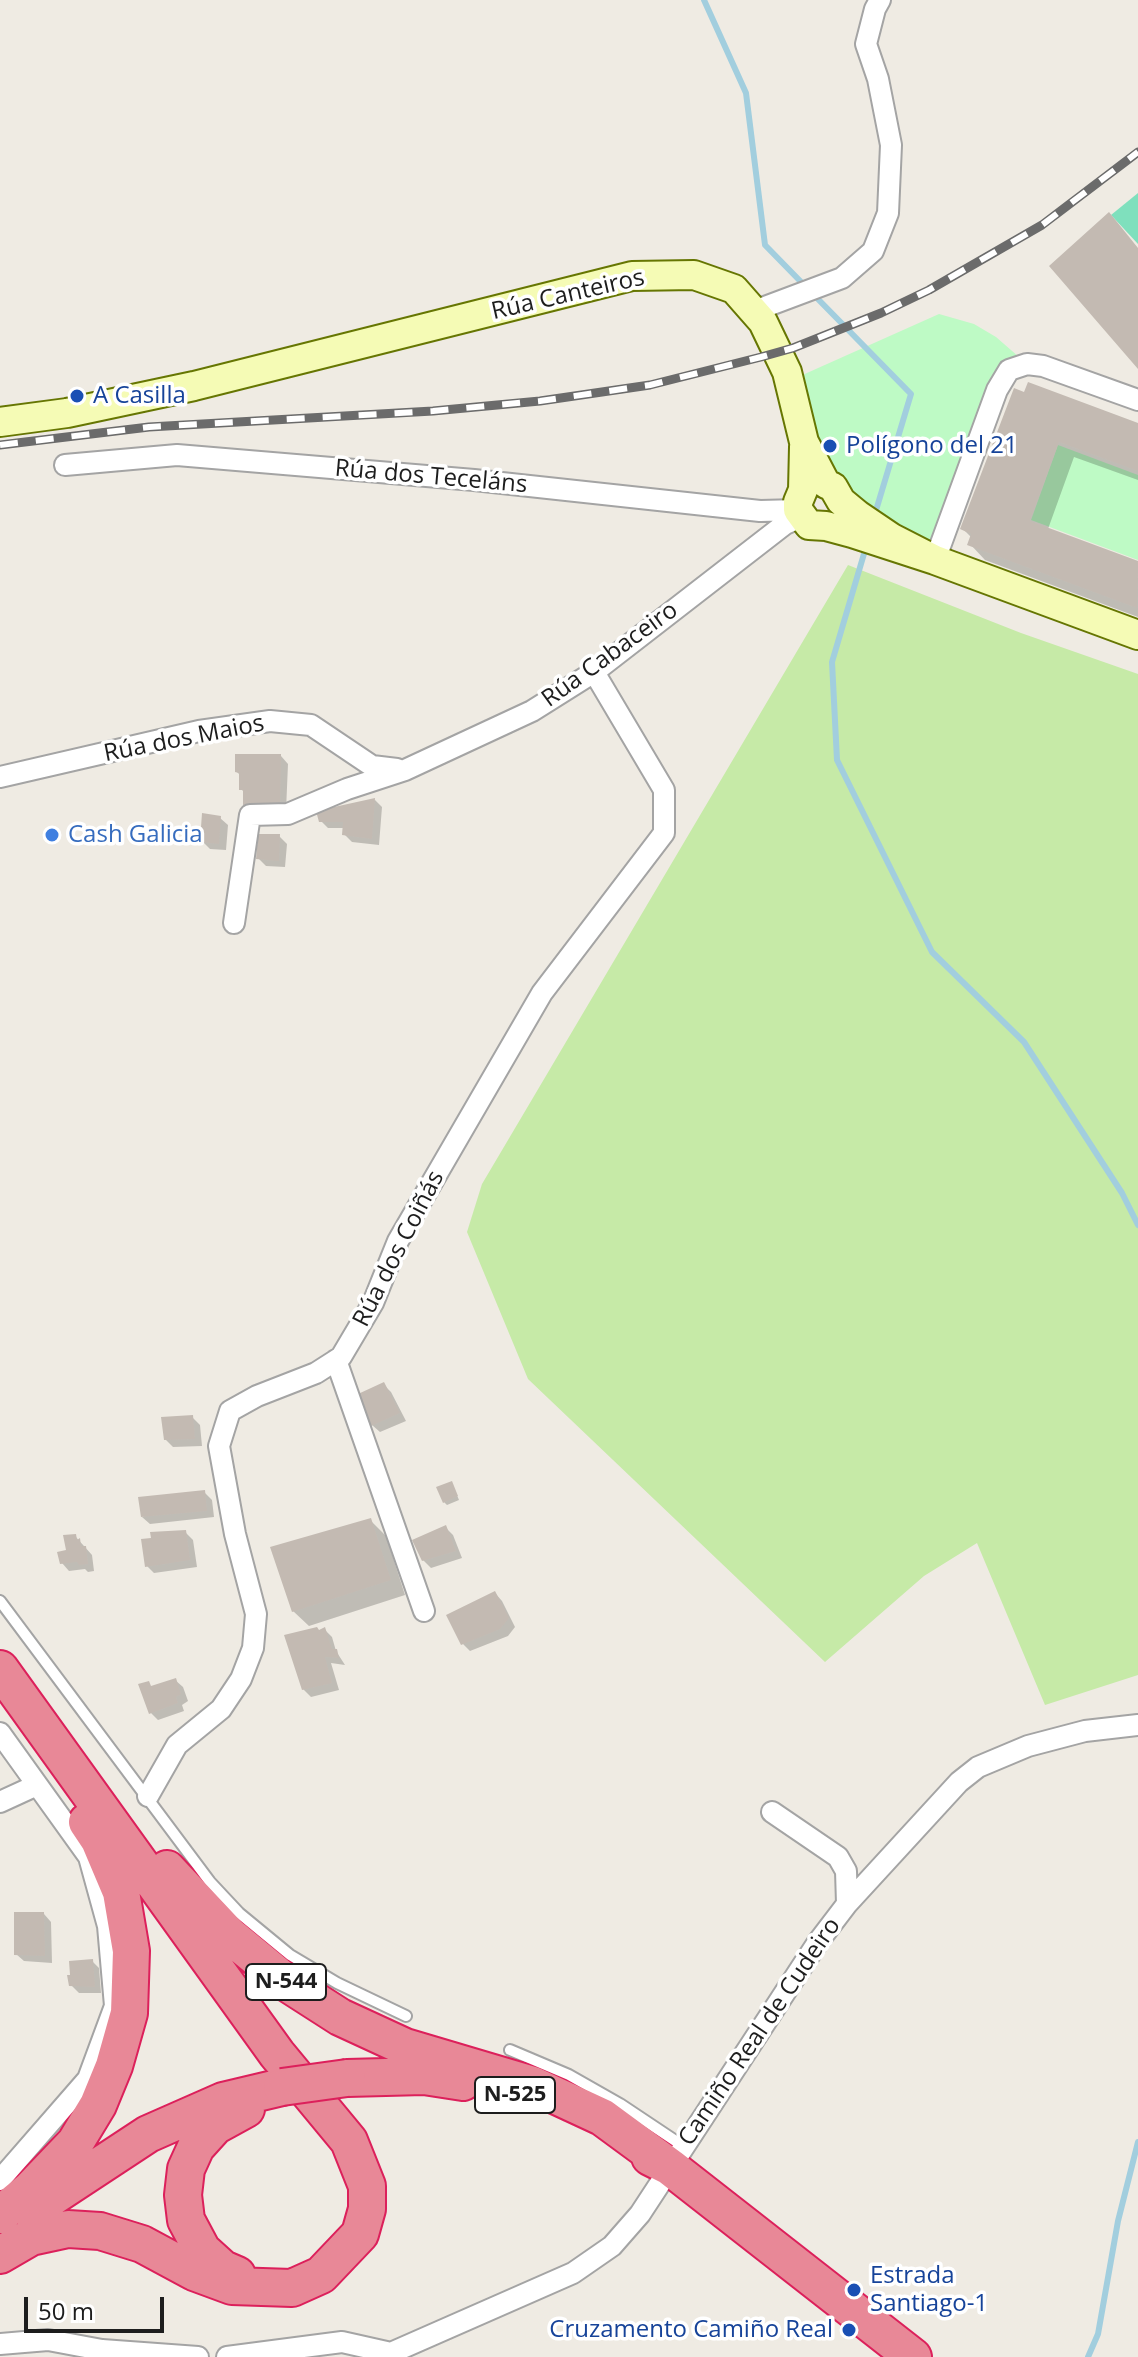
<!DOCTYPE html>
<html>
<head>
<meta charset="utf-8">
<style>
	body { margin:0 }
	#map { position:relative; width:1138px; height:2357px; overflow:hidden; background:#efebe3; font-family:"Open Sans",sans-serif }
	canvas { display:block }
	.scale { position:absolute; left:24px; top:2297px; width:140px; height:36px; box-sizing:border-box; border:4px solid #1d1d1d; border-top:0; padding-left:10px; font-size:24px; line-height:28px; white-space:nowrap; color:#1d1d1d; -webkit-text-stroke:6px #fff; paint-order:stroke }
</style>
</head>
<body>
<div id="map">
<canvas width="1138" height="2357"></canvas>
<div class="scale">50 m</div>
</div>
<script>
const ctx = document.querySelector('canvas').getContext('2d');
ctx.lineJoin = 'round';
function fill(path, color) { ctx.fillStyle = color; ctx.fill(path, 'evenodd'); }
const shape = rows => new Path2D(rows.map(r => 'M' + r).join(''));
function stroke(path, color, width, dash) { ctx.strokeStyle = color; ctx.lineWidth = width; ctx.lineCap = dash ? 'butt' : 'round'; ctx.setLineDash(dash || []); ctx.stroke(path); }
function drawText(font, color, halo, rows, align = 'center') {
  ctx.font = font + ' "Open Sans",sans-serif'; ctx.lineWidth = 7; ctx.setLineDash([]); ctx.textBaseline = 'middle'; ctx.strokeStyle = halo; ctx.fillStyle = color; for (const [text, x, y, turn = 0] of rows) {
    ctx.save(); ctx.translate(x, y); ctx.rotate((+turn || 0) * Math.PI / 180); ctx.textAlign = isNaN(turn) ? turn : align; if (halo) ctx.strokeText(text, 0, 0); ctx.fillText(text, 0, 0); ctx.restore();
  }
}
fill(shape([
	[848,565,1021,633,1138,674,1138,1675,1045,1705,977,1543,924,1576,825,1662,528,1379,467,1232,482,1184]
]), '#c6eaa7');
fill(shape([
	[939,314,974,324,996,337,1027,364,1009,370,935,560,836,491,789,381],
	[1058,445,1138,475,1138,560,1031,520]
]), '#befac5');
fill(shape([
	[1138,193,1138,244,1111,215]
]), '#7fe0bd');
fill(shape([
	[1025,394,1138,425,1138,480,1074,457,1048,529,1138,563,1138,617,985,560,970,544,972,538,963,529],
	[281,756,288,764,286,811,245,793,241,789,241,776,237,772],
	[375,800,382,807,379,845,352,842,344,834,345,828,328,828,321,821],
	[220,818,228,825,226,850,210,849,202,841],
	[279,836,287,844,285,867,266,866,258,858],
	[384,1385,391,1392,406,1421,380,1432,372,1425],
	[192,1417,200,1425,202,1446,173,1447,165,1439],
	[452,1483,459,1500,447,1505,444,1502],
	[204,1492,212,1500,214,1517,150,1524,142,1517],
	[370,1520,386,1536,405,1595,309,1626,293,1611],
	[446,1528,453,1535,462,1558,431,1568,423,1560],
	[185,1532,193,1540,197,1567,154,1573,147,1566],
	[75,1536,92,1555,94,1571,88,1572,85,1569,69,1571,62,1563],
	[495,1593,502,1601,515,1627,508,1636,470,1651,463,1644],
	[325,1630,332,1637,336,1651,345,1665,331,1663,339,1690,311,1697,303,1689,319,1632],
	[175,1680,183,1687,188,1701,182,1705,184,1711,158,1720,151,1713,153,1688],
	[44,1914,51,1922,52,1963,24,1961,16,1954],
	[92,1961,99,1968,101,1993,79,1993,71,1985]
]), '#0003');
stroke(shape([
	[704,0,746,93,765,245,805,286],
	[813,294,911,394,874,517],
	[866,547,832,662,837,760,932,952,1024,1042,1122,1193,1138,1225],
	[1088,2357,1098,2334,1118,2221,1138,2142]
]), '#a2cede', 6);
fill(shape([
	[1109,212,1138,248,1138,369,1049,266],
	[1028,382,1138,423,1138,471,1059,442,1030,521,1138,561,1137,608,967,545,971,534,960,529,1014,388,1024,392],
	[235,754,281,754,280,805,243,807,243,790,239,790,239,773,235,772],
	[375,798,372,839,342,835,343,822,319,822,316,811],
	[202,813,221,816,219,844,200,842],
	[258,834,280,834,279,861,256,859],
	[384,1382,400,1413,371,1426,353,1386,356,1386,358,1394],
	[193,1415,195,1439,164,1440,161,1417],
	[452,1481,458,1496,443,1503,436,1487],
	[205,1490,207,1511,141,1517,138,1497],
	[371,1518,391,1580,292,1612,270,1547],
	[446,1525,456,1551,422,1561,412,1540],
	[186,1530,190,1560,145,1567,141,1539,151,1538,150,1532],
	[76,1534,77,1540,80,1538,81,1546,86,1546,88,1564,79,1565,77,1562,60,1564,57,1552,66,1550,63,1535],
	[495,1591,509,1618,500,1629,461,1645,446,1615],
	[317,1627,319,1630,325,1627,332,1649,337,1649,339,1658,325,1657,332,1683,302,1690,284,1635],
	[176,1678,181,1694,176,1697,178,1703,149,1714,138,1684,149,1681,151,1686],
	[14,1912,44,1912,45,1956,14,1955],
	[93,1959,95,1987,69,1986,67,1975,70,1975,69,1961]
]), '#c3bab2');
const lane = shape([
	[0,1601,210,1882,239,1913,290,1955,337,1983,406,2016],
	[510,2050,569,2075,620,2104,683,2146]
]);
const street = shape([
	[754,311,842,278,873,251,888,213,891,145,878,79,866,44,875,9,880,0],
	[65,465,177,455,474,480,760,511,798,510],
	[935,560,997,390,1009,370,1027,364,1043,366,1138,400],
	[0,777,199,731,270,721,311,725,372,766,397,769],
	[234,923,250,815,288,814,347,789,405,770,532,711,594,672,785,524,801,517],
	[336,1360,424,1611],
	[0,1733,89,1857,108,1926,115,2006,88,2079,0,2180],
	[148,1796,177,1745,221,1709,241,1679,253,1648,256,1614,235,1534,219,1446,230,1411,257,1396,316,1373,341,1357,373,1303,398,1241,542,993,664,833,664,790,594,672],
	[0,1802,37,1785],
	[772,1812,838,1857,846,1871,847,1904],
	[0,2344,48,2340,102,2350,198,2357],
	[227,2357,342,2342,391,2353],
	[389,2357,391,2353,573,2273,612,2246,640,2214,818,1942,847,1904,959,1782,978,1767,1028,1746,1085,1731,1138,1725]
]);
const secondary = shape([
	[0,422,67,413,194,386,632,276,694,275,734,289,763,322,787,372,804,442,826,484,833,487,841,501,858,515,892,538,935,560],
	[804,447,803,490,798,502,798,510,809,525,826,526,852,533,935,560,1138,635]
]);
const highway = shape([
	[0,1669,277,2054,349,2141,367,2186,367,2209,360,2234,321,2275,292,2288,232,2286,194,2272,142,2244,100,2231,68,2229,31,2237,0,2255],
	[167,1869,229,1935,287,1983,340,2017,405,2047,533,2085,602,2117,670,2167],
	[347,2078,424,2076,463,2082],
	[650,2157,670,2167,913,2357],
	[31,2211,148,2134,223,2101,282,2087],
	[0,2215,31,2189,75,2143,98,2105,114,2066,129,2013,131,1951,121,1892,99,1840,87,1822],
	[237,2275,223,2269,202,2250,186,2220,183,2195,186,2169,196,2147,215,2126,246,2109]
]);
stroke(lane, '#a4a4a4', 14);
stroke(street, '#a4a4a4', 24);
stroke(secondary, '#667602', 32);
stroke(highway, '#dc205b', 40);
stroke(lane, '#fff', 10);
stroke(street, '#fff', 20);
stroke(secondary, '#f5fbb5', 28);
stroke(highway, '#e88897', 36);
const rail = shape([
	[0,445,149,427,433,411,540,401,650,385,761,357,793,348,881,313,929,290,1042,225,1138,152]
]);
stroke(rail, '#6b6b6b', 9);
stroke(rail, '#fff', 6, [18]);
const highwayBridge = shape([
	[282,2087,347,2078]
]);
stroke(highwayBridge, '#dc205b', 40, []);
stroke(highwayBridge, '#e88897', 36);
for (const [x, y, r, color] of [
	[77,396,8,"#1a4fb4"],
	[830,446,8,"#1a4fb4"],
	[52,835,8,"#3f7fe0"],
	[854,2290,8,"#1a4fb4"],
	[849,2330,8,"#1a4fb4"]
]) { const dot = new Path2D(); dot.arc(x, y, r, 0, 2 * Math.PI); ctx.fillStyle = color; ctx.fill(dot); stroke(dot, '#fff', 3); }
for (const [x, y, w] of [
	[286,1982,80],
	[515,2095,80]
]) { const box = new Path2D(); box.roundRect(x - w / 2, y - 18, w, 36, 6); ctx.fillStyle = '#fff'; ctx.fill(box); stroke(box, '#1d1d1d', 2); }
drawText('bold 22px', '#1d1d1d', null, [
	["N-544",286,1982],
	["N-525",515,2095]
]);
drawText('24px', '#1d1d1d', '#fff', [
	["Rúa Canteiros",568,295,-13],
	["Rúa dos Teceláns",431,477,5],
	["Rúa Cabaceiro",610,655,-36],
	["Rúa dos Maios",184,739,-11],
	["Rúa dos Coiñás",399,1249,-63],
	["Camiño Real de Cudeiro",760,2032,-56]
]);
drawText('24px', '#164399', '#fff', [
	["A Casilla",93,396],
	["Polígono del 21",846,446],
	["Estrada",870,2276],
	["Santiago-1",870,2304],
	["Cruzamento Camiño Real",833,2330,"right"]
], 'left');
drawText('24px', '#366cbe', '#fff', [
	["Cash Galicia",68,835]
], 'left');
</script>
</body>
</html>
